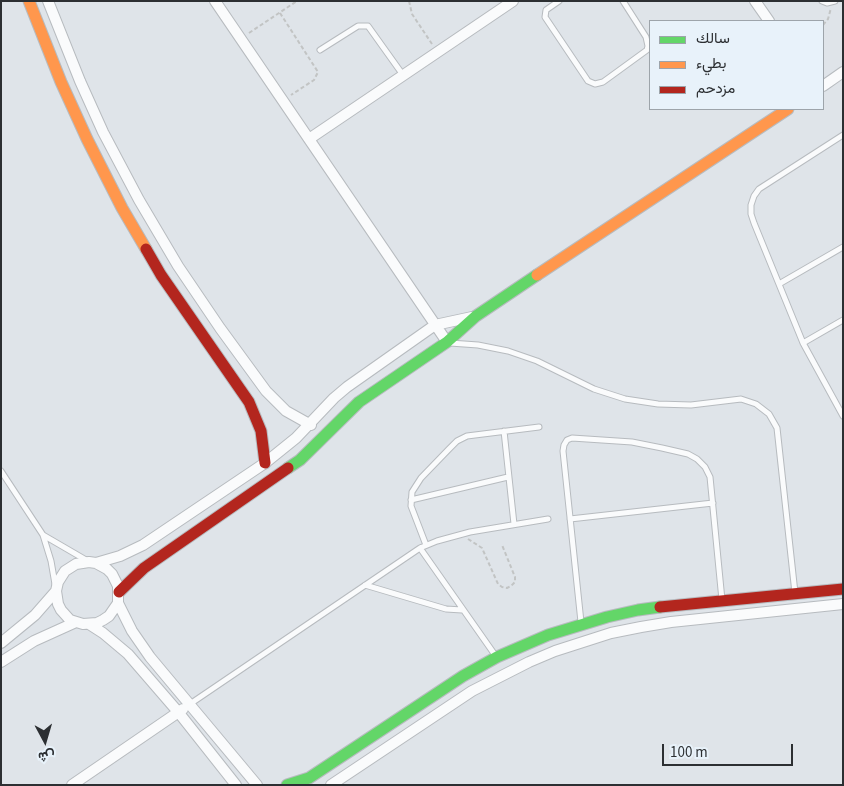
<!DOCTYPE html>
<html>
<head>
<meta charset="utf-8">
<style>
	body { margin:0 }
	#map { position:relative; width:844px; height:786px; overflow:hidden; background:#dfe4e9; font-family:"Source Sans 3",Vazirmatn,sans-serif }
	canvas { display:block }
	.frame { position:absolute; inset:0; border:2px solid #2c2f32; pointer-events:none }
	.legend { position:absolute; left:649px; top:20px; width:175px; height:90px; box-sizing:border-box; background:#e8f2fa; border:1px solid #9da4aa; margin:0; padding:6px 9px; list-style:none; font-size:15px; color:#2c2f32 }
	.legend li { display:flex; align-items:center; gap:10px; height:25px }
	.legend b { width:25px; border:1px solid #9da4aa }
	.north { position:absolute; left:20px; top:716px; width:50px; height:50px; -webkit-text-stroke:4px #e8f2fa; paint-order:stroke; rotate:174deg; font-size:14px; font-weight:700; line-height:20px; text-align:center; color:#2c2f32 }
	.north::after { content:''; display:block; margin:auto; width:18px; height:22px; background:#2c2f32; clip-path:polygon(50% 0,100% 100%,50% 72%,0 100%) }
	.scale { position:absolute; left:662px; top:744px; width:131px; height:22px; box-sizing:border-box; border:2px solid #2c2f32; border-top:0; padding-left:6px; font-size:15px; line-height:18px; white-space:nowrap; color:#2c2f32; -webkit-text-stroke:4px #e8f2fa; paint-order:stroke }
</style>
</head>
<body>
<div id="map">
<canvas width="844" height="786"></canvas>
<div class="frame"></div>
<ul class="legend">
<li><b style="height:6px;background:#63d668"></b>سالك</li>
<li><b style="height:6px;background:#ff974d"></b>بطيء</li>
<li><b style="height:6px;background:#b3261e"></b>مزدحم</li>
</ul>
<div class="north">ش</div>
<div class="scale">100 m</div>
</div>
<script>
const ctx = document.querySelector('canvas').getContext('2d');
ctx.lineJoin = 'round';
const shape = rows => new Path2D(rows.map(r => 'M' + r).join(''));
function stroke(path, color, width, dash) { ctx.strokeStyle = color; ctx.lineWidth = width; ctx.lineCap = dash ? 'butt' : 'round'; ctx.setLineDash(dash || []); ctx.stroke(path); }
const lane = shape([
	[559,1,546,10,545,17,588,81,595,84,603,82,647,50,648,46,646,37,623,1],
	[822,1,827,3,835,1],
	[320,50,358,26,368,26,403,75],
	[843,135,759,189,754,196,751,205,751,214,754,223,803,343,843,416],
	[779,284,843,247],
	[450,343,478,345,508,351,537,361,594,389,625,399,658,404,691,405,741,399,756,404,769,414,777,428,795,593],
	[803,343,843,320],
	[504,431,514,524],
	[1,471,43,535,51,561,55,584],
	[411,500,508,477],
	[570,519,713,503],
	[43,535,86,560],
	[426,545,411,506,412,492,421,478,449,449,457,441,467,436,539,427],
	[420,548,495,655],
	[365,585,446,609,462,610],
	[581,622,563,451,564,445,567,440,572,438,632,442,662,448,688,454,697,459,705,467,710,477,722,600],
	[190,704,420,548,437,541,470,532,548,519]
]);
const street = shape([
	[48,1,80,81,103,132,139,200,178,266,220,328,266,391,286,411,311,425],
	[215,1,447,342],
	[755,1,769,21],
	[823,86,843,72],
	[309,139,513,1],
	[96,563,120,556,143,545,265,463,296,438,334,398,347,387,435,325,472,317],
	[118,603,132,631,150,657,257,785],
	[89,624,103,633,128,654,179,713,236,785],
	[1,643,35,615,56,591,58,582,65,571,76,564,89,562,96,563,107,569,112,574,118,586,118,603,109,616,103,620,97,623,83,624,70,620,61,610,58,604,56,591],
	[1,662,34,641,76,622],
	[72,785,183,709],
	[331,785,472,691,529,662,555,651,611,633,641,627,671,622,843,604]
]);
const fast = shape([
	[288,468,300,460,359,402,447,342,476,316,537,275],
	[287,785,309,778,463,676,497,657,548,635,607,617,638,610,660,607]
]);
const slow = shape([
	[29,1,61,82,87,139,122,208,146,249],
	[537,275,788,109]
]);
const jam = shape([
	[146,249,161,275,249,402,261,431,265,463],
	[119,592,144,568,288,468],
	[660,607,843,589]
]);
stroke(lane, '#b7bbbf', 7);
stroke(street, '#b7bbbf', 12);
stroke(fast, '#b7bbbf', 13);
stroke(slow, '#b7bbbf', 13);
stroke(jam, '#b7bbbf', 13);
stroke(shape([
	[409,1,412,14,432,44],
	[280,13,318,72,314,80,291,95],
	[823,25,828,19,831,8],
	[249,33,297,1],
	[468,539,482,548,498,584,502,587,507,588,511,586,515,582,515,577,502,545]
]), '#c2c4c4', 2, [4, 2.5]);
stroke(lane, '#fafbfc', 5);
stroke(street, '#fafbfc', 10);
stroke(fast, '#63d668', 11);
stroke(slow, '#ff974d', 11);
stroke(jam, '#b3261e', 11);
</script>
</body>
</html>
